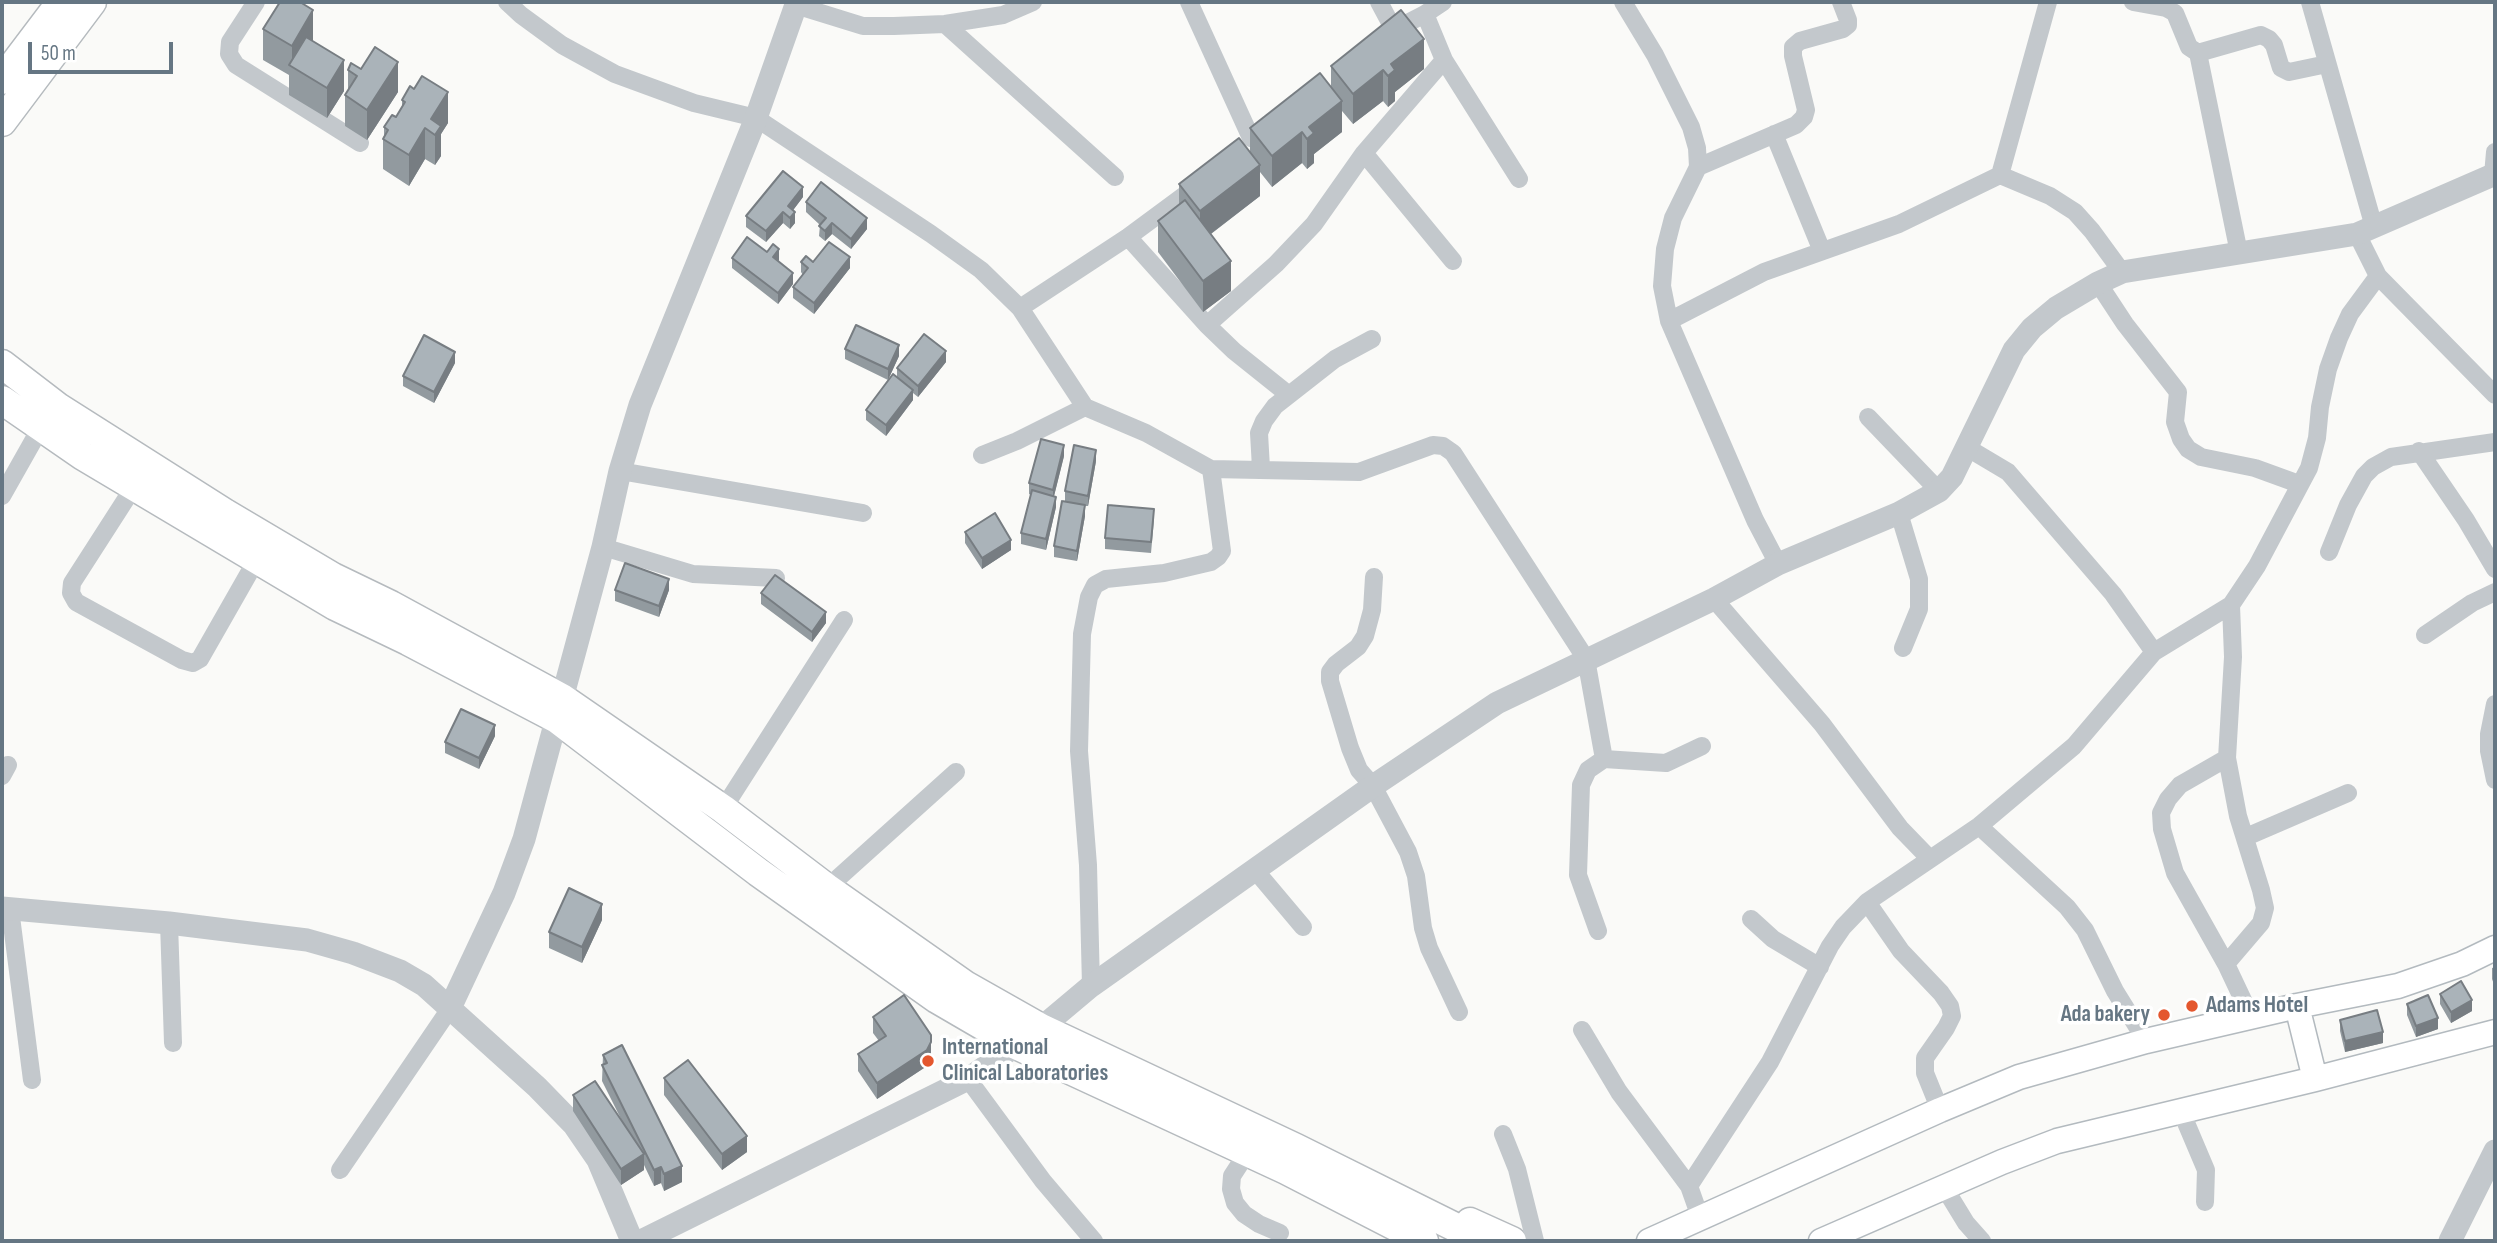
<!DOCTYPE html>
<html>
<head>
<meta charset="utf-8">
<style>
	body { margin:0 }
	#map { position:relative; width:2497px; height:1243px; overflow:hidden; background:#fafaf8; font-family:"Sofia Sans Condensed",sans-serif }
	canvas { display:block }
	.frame { position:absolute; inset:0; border:4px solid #657683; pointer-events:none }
	.scale { position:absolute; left:28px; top:42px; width:145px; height:32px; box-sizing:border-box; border:4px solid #657683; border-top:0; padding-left:9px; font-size:21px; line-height:24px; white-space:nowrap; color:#657683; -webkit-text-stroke:5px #fff; paint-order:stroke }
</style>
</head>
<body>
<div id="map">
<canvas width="2497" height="1243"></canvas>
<div class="frame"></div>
<div class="scale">50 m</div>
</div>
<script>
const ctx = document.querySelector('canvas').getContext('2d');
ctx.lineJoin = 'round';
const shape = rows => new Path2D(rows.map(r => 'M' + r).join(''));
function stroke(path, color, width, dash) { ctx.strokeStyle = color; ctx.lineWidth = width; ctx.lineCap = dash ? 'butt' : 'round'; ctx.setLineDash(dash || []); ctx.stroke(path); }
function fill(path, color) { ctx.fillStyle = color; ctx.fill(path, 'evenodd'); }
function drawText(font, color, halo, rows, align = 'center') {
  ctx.font = font + ' "Sofia Sans Condensed",sans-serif'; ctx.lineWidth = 7; ctx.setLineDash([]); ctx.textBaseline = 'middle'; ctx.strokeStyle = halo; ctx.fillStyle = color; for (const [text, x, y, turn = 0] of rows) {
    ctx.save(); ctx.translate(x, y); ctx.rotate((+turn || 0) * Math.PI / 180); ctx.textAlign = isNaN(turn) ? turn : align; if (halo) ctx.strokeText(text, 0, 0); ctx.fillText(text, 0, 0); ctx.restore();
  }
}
const secondary = shape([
	[2297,1006,2315,1079],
	[1649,1241,1940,1110,2019,1077,2146,1041,2297,1006,2398,986,2462,964,2495,948],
	[1821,1241,2002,1162,2057,1141,2315,1079,2495,1032]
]);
const primary = shape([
	[2,80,61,2],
	[2,122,92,2],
	[2,364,58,407,225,513,333,577,391,605,562,698,723,809,827,888,965,985,1041,1028,1296,1148,1483,1241],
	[2,400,83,456,335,606,408,641,557,719,758,872,937,999,1016,1045,1286,1170,1424,1241],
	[1470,1222,1512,1241]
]);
stroke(secondary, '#b3babf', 27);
stroke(primary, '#b5babe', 31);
stroke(shape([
	[256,2,230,42,229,54,236,65,360,143],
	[507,2,521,15,562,45,615,74,694,103,756,118,931,234,981,270,1020,308,1128,237,1197,186],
	[1189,2,1251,138],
	[1379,2,1394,30,1425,14,1443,2],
	[1623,2,1655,55,1691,127,1697,148,1698,167,1673,218,1665,249,1662,286,1669,321,1755,520,1778,564],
	[2133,2,2166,8,2175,13,2189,47,2198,53,2239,253],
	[2310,2,2374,227],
	[795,5,863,26,894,26,945,24,1003,15,1033,2],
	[1425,14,1444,60,1519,179],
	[945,24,1115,177],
	[2198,53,2261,35,2269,39,2274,45,2281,68,2289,72,2327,64],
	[1774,134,1822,251],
	[1364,153,1453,261],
	[1698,167,1796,125,1804,117,1806,110,1793,56,1793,47,1800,41,1843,29,1848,25,1848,20,1841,2],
	[2000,175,2050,196,2075,212,2092,231,2122,272],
	[2493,175,2495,152],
	[2357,234,2378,276,2495,395],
	[1128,237,1207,325,1276,264,1314,224,1364,153,1444,60],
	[2098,283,2125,324,2178,392,2175,422,2181,439,2188,449,2201,457,2255,468,2299,484],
	[1669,321,1764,272,1899,224,2000,175,2048,2],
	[1207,325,1234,351,1289,395],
	[1085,407,1146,433,1211,469,1359,472,1433,445,1443,446,1453,453,1586,659,1604,759,1588,770,1581,785,1578,875,1598,931],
	[1868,417,1939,491],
	[2419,451,2466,520,2495,569],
	[982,455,1017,441,1085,407,1020,308],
	[1261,468,1259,433,1264,421,1275,406,1335,359,1372,339],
	[620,471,863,513],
	[135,485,72,583,71,593,76,602,182,660,193,663,200,659,257,559],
	[2,496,41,427],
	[1899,513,1919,579,1919,609,1903,648],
	[603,547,693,574,776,578],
	[2329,552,2348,505,2364,476,2373,467,2391,457,2495,442],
	[1374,577,1372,610,1365,636,1358,647,1336,664,1330,672,1330,681,1350,748,1359,770,1373,786,1408,852,1416,876,1423,928,1429,948,1459,1012],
	[1714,599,1822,724,1900,828,1930,859],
	[2425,635,2472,603,2495,592],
	[2154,652,2231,605,2257,566,2309,468,2317,438,2320,407,2328,369,2339,338,2350,314,2378,276],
	[2495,704,2489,734,2489,751,2495,780],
	[2227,758,2233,657,2231,605],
	[1604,759,1666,763,1702,746],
	[2,776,8,765],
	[723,809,844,620],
	[1979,826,2067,907,2085,930,2115,991,2146,1041],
	[2246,837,2348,793],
	[1255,870,1303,927],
	[827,888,956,772],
	[10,909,32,1080],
	[1751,919,1773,939,1820,967],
	[169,923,173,1043],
	[2226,964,2261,923,2265,908,2261,890,2238,816,2227,758,2180,785,2168,799,2161,813,2162,829,2175,873,2226,964,2251,1017],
	[1091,986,1088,865,1079,751,1082,634,1089,597,1095,585,1106,579,1164,573,1211,562,1218,557,1222,551,1211,469],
	[1582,1030,1619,1092,1689,1186,1700,1217],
	[968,1079,1043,1181,1094,1241],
	[1940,1110,1925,1073,1925,1058,1946,1028,1952,1016,1950,1006,1941,993,1901,951,1867,902,1979,826,2074,746,2154,652,2113,594,2008,472,1966,447],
	[2181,1111,2206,1170,2205,1202],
	[1503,1134,1517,1169,1535,1241],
	[1247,1153,1232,1176,1231,1189,1235,1203,1244,1214,1259,1224,1280,1233],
	[340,1170,449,1010],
	[1689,1186,1770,1062,1830,946,1843,927,1867,902],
	[1944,1187,1966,1223,1982,1241]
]), '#c3c8cc', 18);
stroke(shape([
	[2,908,169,923,307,940,353,953,400,971,424,985,537,1087,574,1125,598,1160,632,1241],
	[449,1010,504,893,524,839,603,547,620,471,640,405,756,118,797,2],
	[641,1241,968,1079,1041,1028,1091,986,1373,786,1497,703,1714,599,1778,564,1899,513,1939,491,1952,477,2014,350,2032,328,2056,308,2098,283,2122,272,2357,234,2495,174],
	[2450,1241,2495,1151]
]), '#c3c8cc', 23);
stroke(secondary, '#fff', 24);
stroke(primary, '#fff', 28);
fill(shape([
	[263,29,313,40,313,42,344,91,327,118,289,95,289,75,263,60],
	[1331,66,1424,69,1395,92,1395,101,1388,107,1383,101,1353,124,1342,111,1342,132,1314,154,1314,163,1307,169,1302,163,1272,187,1260,172,1260,196,1211,234,1231,291,1203,312,1158,252,1158,221,1179,205,1179,184,1250,151,1250,128,1331,86],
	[348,70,398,92,367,140,345,126,345,95,348,90],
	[402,100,448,123,441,134,441,156,435,165,425,159,409,186,383,169,383,139,384,136,384,127,396,117,402,108],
	[803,197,793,210,795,223,790,229,783,223,766,242,746,227,746,216],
	[806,202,867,229,851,249,832,234,825,241,819,236,820,225,806,212],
	[767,252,779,260,778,261,793,284,778,304,732,268,732,258],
	[801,262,813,262,850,268,814,314,793,298,793,287,803,275,801,272],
	[845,349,899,356,888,380,845,359],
	[946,362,918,397,913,393,913,400,886,436,866,420,866,410,897,377,897,368],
	[455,363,434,403,403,386,403,376],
	[1064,456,1054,496,1056,507,1046,550,1021,544,1021,533,1031,495,1029,494,1029,483],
	[1096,461,1088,506,1085,506,1085,516,1077,561,1054,557,1054,546,1065,502,1065,491],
	[1154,520,1151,553,1105,549,1105,538],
	[965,532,1011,550,982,569,965,543],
	[615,590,669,590,659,617,615,601],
	[761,593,826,623,812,642,761,604],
	[495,736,479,769,445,753,445,742],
	[602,920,582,963,549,948,549,932],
	[2495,967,2495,987,2492,979,2492,968],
	[2440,994,2472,1011,2451,1023,2440,1004],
	[2407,1004,2438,1029,2416,1037,2407,1015],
	[873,1017,931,1058,927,1066,877,1099,858,1071,858,1054,879,1041,873,1033],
	[2340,1020,2383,1043,2345,1052,2340,1031],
	[603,1055,682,1182,664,1191,661,1183,654,1186,644,1165,644,1170,621,1185,573,1111,573,1095,623,1123,602,1081],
	[664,1078,747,1152,722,1170,664,1095]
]), '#929a9f');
fill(shape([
	[313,10,313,40,296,69,292,66,292,46],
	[1424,39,1424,69,1395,92,1395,101,1388,107,1388,76,1391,64],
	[344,60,344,91,327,118,327,88],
	[398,62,398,92,367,140,367,110],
	[1383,70,1383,101,1353,124,1353,94],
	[448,92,448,123,441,134,441,156,435,165,435,135,431,119],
	[1342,101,1342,132,1314,154,1314,163,1307,169,1307,139,1309,127],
	[425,128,425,159,409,186,409,155],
	[1302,132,1302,163,1272,187,1272,156],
	[1260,165,1260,196,1200,242,1200,211],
	[803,187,803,197,788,217,788,206],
	[783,212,783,223,766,242,766,231],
	[795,212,795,223,790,229,790,218],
	[867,218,867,229,851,249,851,239],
	[832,223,832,234,825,241,825,231],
	[779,249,779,260,773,268,773,257],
	[850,257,850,268,814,314,814,303],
	[1231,261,1231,291,1203,312,1203,281],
	[793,273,793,284,778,304,778,293],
	[899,345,899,356,888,380,888,369],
	[946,351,946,362,918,397,918,386],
	[455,352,455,363,434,403,434,392],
	[913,390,913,400,886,436,886,425],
	[1064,445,1064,456,1053,500,1053,490],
	[1096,450,1096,461,1088,506,1088,496],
	[1056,497,1056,507,1046,550,1046,539],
	[1085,505,1085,516,1077,561,1077,551],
	[1011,540,1011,550,982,569,982,558],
	[669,579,669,590,659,617,659,606],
	[826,612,826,623,812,642,812,632],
	[495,725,495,736,479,769,479,758],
	[602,904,602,920,582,963,582,947],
	[2472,1000,2472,1011,2451,1023,2451,1012],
	[2438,1018,2438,1029,2416,1037,2416,1026],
	[2383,1032,2383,1043,2345,1052,2345,1041],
	[931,1042,931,1058,927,1066,877,1099,877,1083],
	[747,1136,747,1152,722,1170,722,1154],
	[644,1154,644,1170,621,1185,621,1169],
	[682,1166,682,1182,664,1191,664,1174],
	[661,1167,661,1183,654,1186,654,1170]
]), '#777d82');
const building = shape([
	[280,2,300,2,313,10,292,46,263,29,280,2],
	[1401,10,1424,39,1391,64,1395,70,1388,76,1383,70,1353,94,1331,66,1401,10],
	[306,37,344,60,327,88,289,65,306,37],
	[375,47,398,62,367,110,345,95,357,76,348,70,351,63,361,69,375,47],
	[1320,73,1342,101,1309,127,1314,133,1307,139,1302,132,1272,156,1250,128,1320,73],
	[422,76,448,92,431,119,441,126,435,135,425,128,409,155,383,139,388,130,384,127,392,115,396,117,405,102,402,100,410,86,414,89,422,76],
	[1239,138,1260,165,1200,211,1179,184,1239,138],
	[783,171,803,187,788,206,795,212,790,218,783,212,766,231,746,216,783,171],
	[821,182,867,218,851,239,832,223,825,231,819,226,826,218,806,202,821,182],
	[1185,200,1231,261,1203,281,1158,221,1185,200],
	[747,237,767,252,773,244,779,249,773,257,793,273,778,293,732,258,747,237],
	[829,242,850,257,814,303,793,287,808,268,801,262,806,256,813,262,829,242],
	[856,325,899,345,888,369,845,349,856,325],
	[924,334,946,351,918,386,897,368,924,334],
	[424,335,455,352,434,392,403,376,424,335],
	[893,374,913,390,886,425,866,410,893,374],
	[1041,439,1064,445,1053,490,1029,483,1041,439],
	[1074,445,1096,450,1088,496,1065,491,1074,445],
	[1032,490,1056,497,1046,539,1021,533,1032,490],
	[1062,501,1085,505,1077,551,1054,546,1062,501],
	[1108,505,1154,509,1151,542,1105,538,1108,505],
	[995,513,1011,540,982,558,965,532,995,513],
	[625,563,669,579,659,606,615,590,625,563],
	[775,575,826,612,812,632,761,593,775,575],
	[461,709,495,725,479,758,445,742,461,709],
	[569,888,602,904,582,947,549,932,569,888],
	[2461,981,2472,1000,2451,1012,2440,994,2461,981],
	[904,995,931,1035,931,1042,927,1050,877,1083,858,1054,886,1036,873,1017,904,995],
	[2428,995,2438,1018,2416,1026,2407,1004,2428,995],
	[2377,1010,2383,1032,2345,1041,2340,1020,2377,1010],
	[622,1045,682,1166,664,1174,661,1167,654,1170,602,1065,607,1063,603,1055,622,1045],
	[688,1060,747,1136,722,1154,664,1078,688,1060],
	[595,1081,644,1154,621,1169,573,1095,595,1081]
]);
fill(building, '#aab3b9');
stroke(building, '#777d82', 2);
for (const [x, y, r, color] of [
	[2192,1006,7,"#e4572e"],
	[2164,1015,7,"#e4572e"],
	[928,1061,7,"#e4572e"]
]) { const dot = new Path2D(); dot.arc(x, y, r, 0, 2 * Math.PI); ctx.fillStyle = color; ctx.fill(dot); stroke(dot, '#fff', 2.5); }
drawText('bold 23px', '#657683', '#fff', [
	["Adams Hotel",2206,1006],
	["Ada bakery",2150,1015,"right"],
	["International",942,1048],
	["Clinical Laboratories",942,1074]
], 'left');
</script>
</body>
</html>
